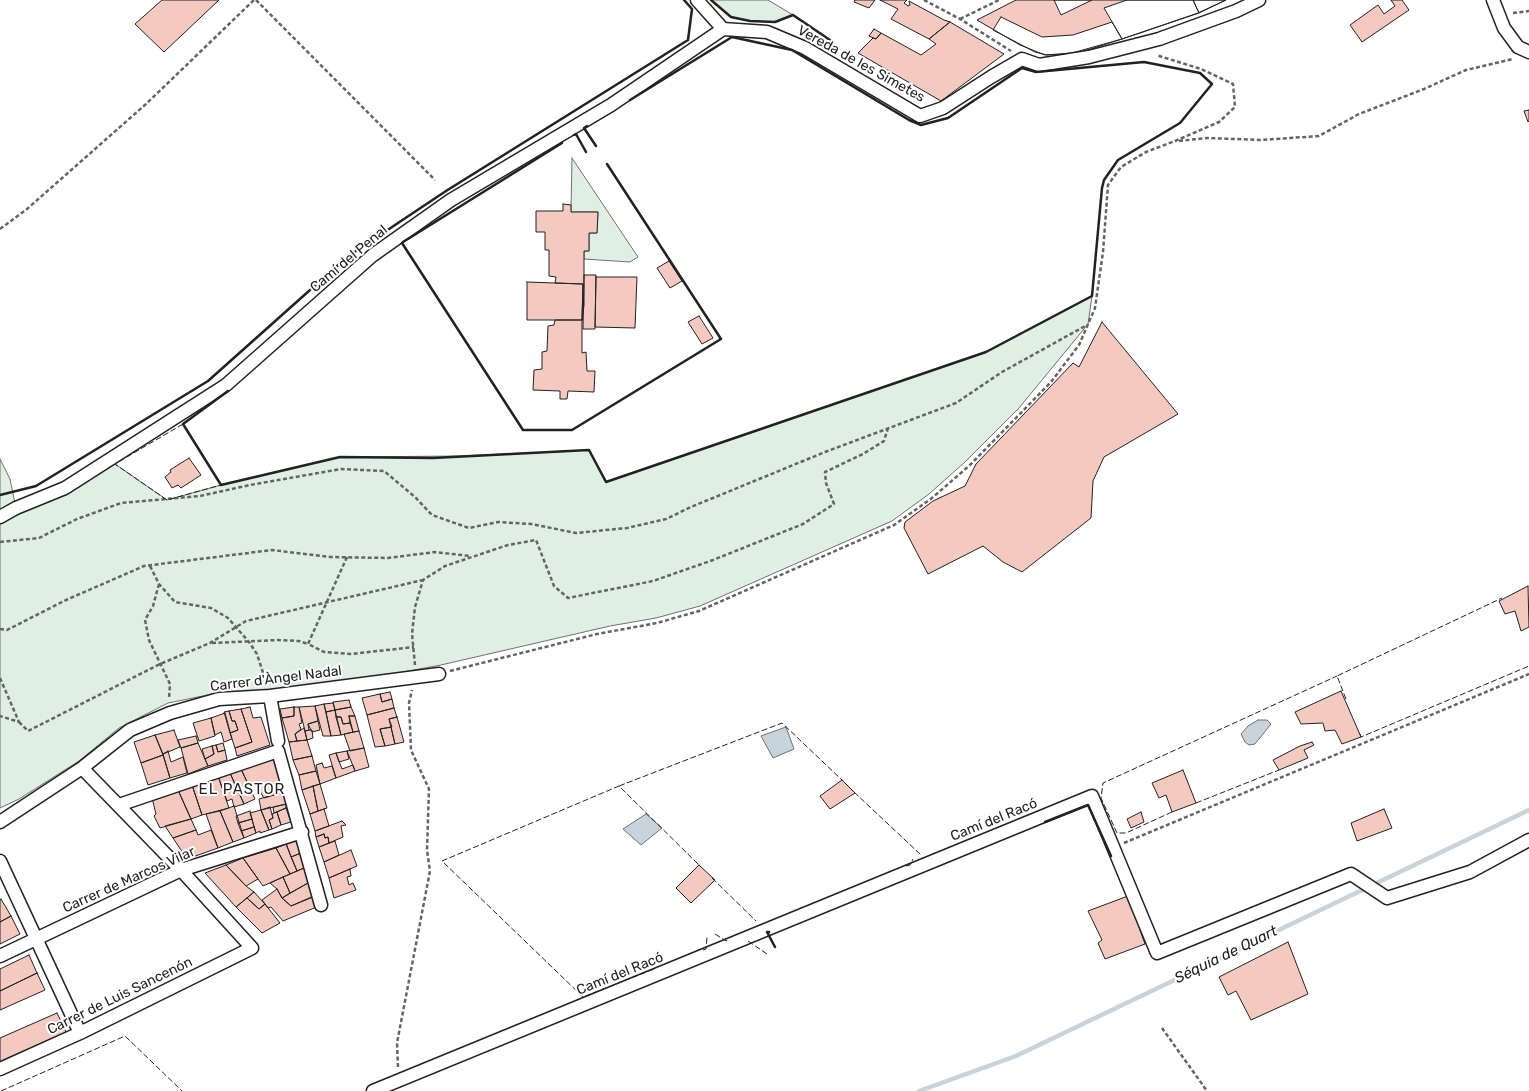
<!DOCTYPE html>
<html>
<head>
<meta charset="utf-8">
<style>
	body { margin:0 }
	canvas { display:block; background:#fff }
</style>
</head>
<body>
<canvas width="1529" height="1091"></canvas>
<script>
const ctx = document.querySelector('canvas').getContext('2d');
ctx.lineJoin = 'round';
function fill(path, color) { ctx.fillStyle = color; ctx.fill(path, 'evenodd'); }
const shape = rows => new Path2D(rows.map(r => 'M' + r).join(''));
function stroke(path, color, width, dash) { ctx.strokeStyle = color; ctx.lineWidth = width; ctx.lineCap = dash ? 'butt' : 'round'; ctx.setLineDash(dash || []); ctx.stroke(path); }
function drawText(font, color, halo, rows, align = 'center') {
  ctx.font = font + ' Rubik,sans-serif'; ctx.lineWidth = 4; ctx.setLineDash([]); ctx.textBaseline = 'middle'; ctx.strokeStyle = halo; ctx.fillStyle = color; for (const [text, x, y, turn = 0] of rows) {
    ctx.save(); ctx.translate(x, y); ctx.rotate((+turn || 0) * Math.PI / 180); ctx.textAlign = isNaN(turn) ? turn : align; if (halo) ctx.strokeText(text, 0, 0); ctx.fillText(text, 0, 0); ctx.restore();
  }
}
const green = shape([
	[711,0,768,0,793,15,775,22,750,21,731,17,711,0],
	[572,158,638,257,630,262,584,259,584,251,589,251,589,233,597,233,598,212,571,212,572,158],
	[1092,296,1088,324,1019,408,965,462,929,494,892,521,700,606,656,618,610,626,441,665,283,694,218,693,168,703,119,728,79,761,19,799,0,808,0,520,67,491,115,464,167,500,221,485,340,457,460,456,589,450,607,482,986,352,1092,296],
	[0,459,10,479,16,508,0,517,0,459]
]);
fill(green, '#e0efe3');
stroke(green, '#6f6f6f', 1);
const water = shape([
	[1258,720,1267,720,1271,724,1255,744,1249,745,1245,742,1241,734,1248,726,1258,720],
	[786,727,794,749,773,758,761,736,786,727],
	[646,814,662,828,641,845,623,829,646,814]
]);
fill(water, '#c7d3dd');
stroke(water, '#6f6f6f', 1);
stroke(shape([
	[919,1091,1016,1056,1529,810]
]), '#c7d3dd', 4.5);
const building = shape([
	[162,0,219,0,164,52,135,24,162,0],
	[855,0,875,0,869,8,854,2,855,0],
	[880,0,907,0,904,3,908,6,910,5,909,1,944,20,950,22,929,39,891,19,898,9,880,0],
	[1016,0,1226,0,1198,13,1122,39,1072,53,1045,55,1020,45,977,20,1016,0],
	[1054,0,1092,0,1061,15,1054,0],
	[1127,0,1193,0,1199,13,1122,39,1104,8,1127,0],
	[1193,0,1226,0,1199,13,1193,0],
	[1391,0,1402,0,1409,10,1362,42,1350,25,1378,5,1384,14,1395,6,1391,0],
	[1001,17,1042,37,1073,35,1112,22,1122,39,1075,54,1047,55,1035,52,993,30,1001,17],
	[950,22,1004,54,941,101,858,53,873,38,876,39,881,33,921,55,936,44,929,39,950,22],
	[874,29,881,33,876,39,869,36,874,29],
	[1529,110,1529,121,1528,122,1524,111,1529,110],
	[563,204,571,205,571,212,598,212,597,233,589,233,589,251,584,251,584,305,582,322,582,353,586,352,587,371,595,371,594,392,568,391,567,399,560,399,560,391,533,390,534,370,542,369,542,352,547,351,548,326,554,325,555,320,582,320,583,284,555,283,556,277,549,276,549,250,545,250,545,232,536,232,536,211,563,211,563,204],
	[669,261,682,281,670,288,657,268,669,261],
	[584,275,596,275,595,329,583,329,584,275],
	[596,277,637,277,635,328,595,327,596,277],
	[527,282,583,284,582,320,527,320,527,282],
	[699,316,713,338,702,344,688,322,699,316],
	[1102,322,1178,414,1104,457,1093,481,1091,518,1022,572,1003,562,983,546,928,574,904,528,905,522,933,501,965,486,976,464,1073,363,1079,367,1102,322],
	[189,458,201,475,181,488,178,485,172,488,165,477,171,472,170,470,189,458],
	[1528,586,1529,627,1521,631,1515,611,1505,614,1499,601,1528,586],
	[1341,691,1361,737,1342,744,1335,730,1325,731,1323,723,1301,724,1295,712,1341,691],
	[390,692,392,699,382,702,380,694,390,692],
	[380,694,382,702,392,699,394,708,367,715,362,698,380,694],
	[349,700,351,707,335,710,333,702,349,700],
	[333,703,335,710,326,712,324,704,333,703],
	[324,704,331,736,323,736,315,706,324,704],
	[315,706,318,721,308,724,309,730,305,731,299,707,315,706],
	[250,707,253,718,261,717,270,745,237,756,235,748,252,742,241,709,250,707],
	[294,707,299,707,302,723,299,724,301,729,295,734,297,741,289,742,282,718,294,716,294,707],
	[294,707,294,716,282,718,280,709,294,707],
	[351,707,355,716,349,716,350,723,343,724,341,717,336,717,335,710,351,707],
	[394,708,397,717,389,719,392,727,380,729,385,746,375,747,367,715,394,708],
	[241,709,252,742,235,748,230,733,238,730,235,721,232,721,229,711,241,709],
	[335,710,341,735,331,736,326,712,335,710],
	[229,711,232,721,235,721,238,730,230,733,224,712,229,711],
	[225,713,232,739,224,742,221,732,215,735,211,718,225,713],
	[349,716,355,716,359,731,353,732,349,716],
	[336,717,341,717,343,724,350,723,353,732,341,735,336,717],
	[397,717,404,742,395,744,389,719,397,717],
	[211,718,215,736,199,741,193,723,211,718],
	[318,721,320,730,312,732,308,724,318,721],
	[391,727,395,744,385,746,380,729,391,727],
	[304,728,307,740,297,741,295,734,304,728],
	[174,730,180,747,163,754,155,735,174,730],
	[310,730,312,730,313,738,307,740,305,731,310,730],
	[359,731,364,748,350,751,344,734,359,731],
	[155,735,163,755,141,763,134,742,155,735],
	[196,736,198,743,181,748,178,740,196,736],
	[307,740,312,756,293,760,289,742,307,740],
	[1312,742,1314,745,1304,750,1308,758,1279,770,1273,760,1300,746,1312,742],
	[198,743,208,766,188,774,181,748,198,743],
	[223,743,225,750,218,752,216,745,223,743],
	[216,745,218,752,225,750,227,760,208,766,205,759,214,754,212,746,216,745],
	[212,746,214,754,205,759,202,749,212,746],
	[364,748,369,767,355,771,347,751,364,748],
	[168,751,171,762,183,757,187,773,170,778,163,754,168,751],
	[347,751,349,759,339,762,336,753,347,751],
	[336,753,342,769,353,765,355,771,336,778,329,755,336,753],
	[163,755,170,778,148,785,141,763,163,755],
	[312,756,316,771,299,775,293,760,312,756],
	[274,758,284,792,264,798,255,783,249,786,241,769,274,758],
	[322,763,324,768,332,766,336,778,320,784,316,765,322,763],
	[241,769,255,799,244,804,230,773,241,769],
	[1183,770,1196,803,1172,812,1166,795,1159,798,1152,783,1183,770],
	[316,771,320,784,302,790,299,775,316,771],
	[230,773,244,804,234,807,232,799,227,801,218,776,230,773],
	[218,776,229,808,202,815,192,785,218,776],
	[842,780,855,793,830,809,820,796,842,780],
	[320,784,327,808,318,811,313,786,320,784],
	[192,785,202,815,191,819,178,790,192,785],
	[313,786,318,811,310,814,302,790,313,786],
	[178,790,191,819,160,828,154,816,156,814,152,798,178,790],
	[284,792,287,804,261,810,259,799,284,792],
	[286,804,286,808,274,813,273,807,286,804],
	[234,806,244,838,233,842,220,811,234,806],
	[270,807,273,818,269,820,272,829,269,830,261,810,270,807],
	[286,808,291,822,281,825,277,812,286,808],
	[324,809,329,826,315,831,310,814,324,809],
	[1384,809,1392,828,1357,841,1351,823,1384,809],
	[261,810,269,830,260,833,260,831,256,833,250,813,261,810],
	[220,811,233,842,218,848,206,814,220,811],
	[250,811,252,819,238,823,236,816,250,811],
	[277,812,281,825,272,829,269,820,273,818,272,814,277,812],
	[1141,812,1144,822,1131,828,1127,819,1141,812],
	[191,819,196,830,173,838,165,826,191,819],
	[252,819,254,827,241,831,238,823,252,819],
	[342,821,346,825,341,826,343,837,329,843,328,837,325,838,324,834,316,837,315,831,342,821],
	[254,827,256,833,244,838,241,831,254,827],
	[196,830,198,835,211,830,218,848,187,859,173,838,196,830],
	[324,834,325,838,328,837,329,843,319,847,316,837,324,834],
	[297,840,301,853,291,857,286,843,297,840],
	[335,841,339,855,324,862,319,847,335,841],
	[286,844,297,871,290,874,276,848,286,844],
	[276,848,290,874,263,886,243,858,276,848],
	[351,850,357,866,329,878,324,862,351,850],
	[301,853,304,868,297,871,291,857,301,853],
	[243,858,258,879,246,886,226,865,243,858],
	[226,865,246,886,254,892,236,907,205,873,226,865],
	[699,865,715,880,691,903,676,888,699,865],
	[304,868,308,883,290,893,283,877,304,868],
	[350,869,351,876,347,877,349,885,353,883,356,890,334,898,329,878,350,869],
	[283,877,290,893,282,898,277,889,270,883,283,877],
	[308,883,313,897,291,906,282,898,308,883],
	[277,889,282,898,291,906,316,895,319,906,283,921,271,907,268,908,262,900,277,889],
	[254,892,265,904,259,909,247,898,254,892],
	[1128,896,1145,944,1105,959,1098,943,1102,940,1088,911,1128,896],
	[247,898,259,909,265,904,280,923,262,933,236,907,247,898],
	[1,899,11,916,0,922,0,900,1,899],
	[11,916,20,934,0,944,0,922,11,916],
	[1288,942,1308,994,1251,1020,1236,991,1228,995,1219,977,1288,942],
	[29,955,37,973,0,991,0,969,29,955],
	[37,973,45,990,0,1010,0,991,37,973],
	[57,1013,66,1032,68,1032,0,1062,0,1038,57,1013]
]);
fill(building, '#f3c9c0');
stroke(building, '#222', 1);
const minor = shape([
	[697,0,723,29],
	[1493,0,1504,28,1518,47,1529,52],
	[723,29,767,32,805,48,920,116,943,108,991,77,1022,59,1039,65,1089,57,1159,39,1236,11,1259,0],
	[0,517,16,508,65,488,226,385,373,255,451,200,611,105,723,29],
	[270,696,278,741],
	[119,805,278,751,321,905],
	[0,822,82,768,130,730,170,713,219,699,270,696,439,674],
	[0,861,80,1033],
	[0,956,181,870,302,832],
	[0,1069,80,1033,252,948,181,870,82,768],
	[373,1091,1092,796,1157,953,1351,874,1387,898,1470,872,1529,840]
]);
stroke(minor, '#222', 15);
stroke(shape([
	[256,0,435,180],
	[924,0,960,19,1011,51],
	[1513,13,1529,11],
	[960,19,999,0],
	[1179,141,1207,138,1261,140,1319,136,1359,114,1424,89,1466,70,1513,59],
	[0,229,27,209,146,104,254,0],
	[0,542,39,538,77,519,121,503,200,496,250,485,341,469,384,471,415,497,432,515,469,528,498,522,531,524,576,533,627,528,666,519,691,507,825,452,956,403,1002,372,1087,325],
	[347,557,308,644,324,652,351,654,414,647],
	[150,566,159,584,175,602,211,608,228,618,249,642,257,654,266,682],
	[159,584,153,606,145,620,149,640,170,684,169,699],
	[0,629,7,630,66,600,144,566,272,550,330,557,388,558,435,552,470,556],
	[212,643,278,640,299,641,308,644],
	[415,665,412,634,415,607,423,580,445,566,508,545,536,540,554,586,568,598,653,581,713,560,803,524,834,504,826,483,825,472,863,454,884,441,888,428],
	[450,671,597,634,657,623,699,611,894,525,932,498,970,465,1051,382,1079,345,1095,308,1103,252,1108,185,1121,167,1146,152,1175,141,1219,122,1235,107,1233,84,1201,69,1156,55],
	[0,678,19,722,0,716],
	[19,722,28,731,160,664,210,643,246,621,423,580],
	[1124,843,1529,674],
	[1162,1028,1207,1091],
	[398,1067,397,1043,430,871,427,850,429,789,411,750,409,703,412,690]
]), '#646464', 2.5, [4, 2.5]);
stroke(minor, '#fff', 12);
stroke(shape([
	[183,424,115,464,167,500,221,485],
	[1346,699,1337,676,1502,598],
	[1360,734,1361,737,1529,666],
	[619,786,782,723,843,781],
	[854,792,921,855],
	[1196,803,1279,770],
	[1172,812,1126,833,1117,833,1101,798,1103,783,1337,676],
	[906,866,910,865,913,859],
	[712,878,756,921],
	[715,934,726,941,728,940],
	[748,941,767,954],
	[703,950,706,949,707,937],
	[654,969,583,997,442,861,619,786,701,867],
	[1,1091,125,1036,182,1091]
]), '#222', 1, [6, 2.5]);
stroke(shape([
	[711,0,731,17,750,21,775,22,793,15,830,40],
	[587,126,584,128,596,146],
	[574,135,576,134,586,152],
	[403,242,562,143],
	[402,243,523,430,572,430,721,339,607,164],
	[228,391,183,424,221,485,340,457,433,458,589,450,606,482,986,352,1092,296,1102,188,1104,180,1118,160,1180,123,1212,84,1200,73,1144,62,1036,72,1022,68,948,118,921,125,909,120,792,50,732,37,630,100],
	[0,495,36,486,208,381,347,257,446,191,688,40,692,9,684,0],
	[1045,822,1088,805,1111,856],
	[769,932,767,932,775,947]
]), '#222', 2.5);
drawText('14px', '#222', '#fff', [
	["Vereda de les Simetes",861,64,29],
	["Camí del Penal",349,259,-40],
	["Carrer d'Àngel Nadal",276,679,-7],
	["Camí del Racó",994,820,-22],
	["Carrer de Marcos Vilar",129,880,-24],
	["Camí del Racó",620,974,-22],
	["Carrer de Luis Sancenón",120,996,-26]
]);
ctx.letterSpacing = '1px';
drawText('15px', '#222', '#fff', [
	["EL PASTOR",242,790]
]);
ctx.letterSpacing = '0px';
drawText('italic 15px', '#222', '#fff', [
	["Séquia de Quart",1226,955,-26]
]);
</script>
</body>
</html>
